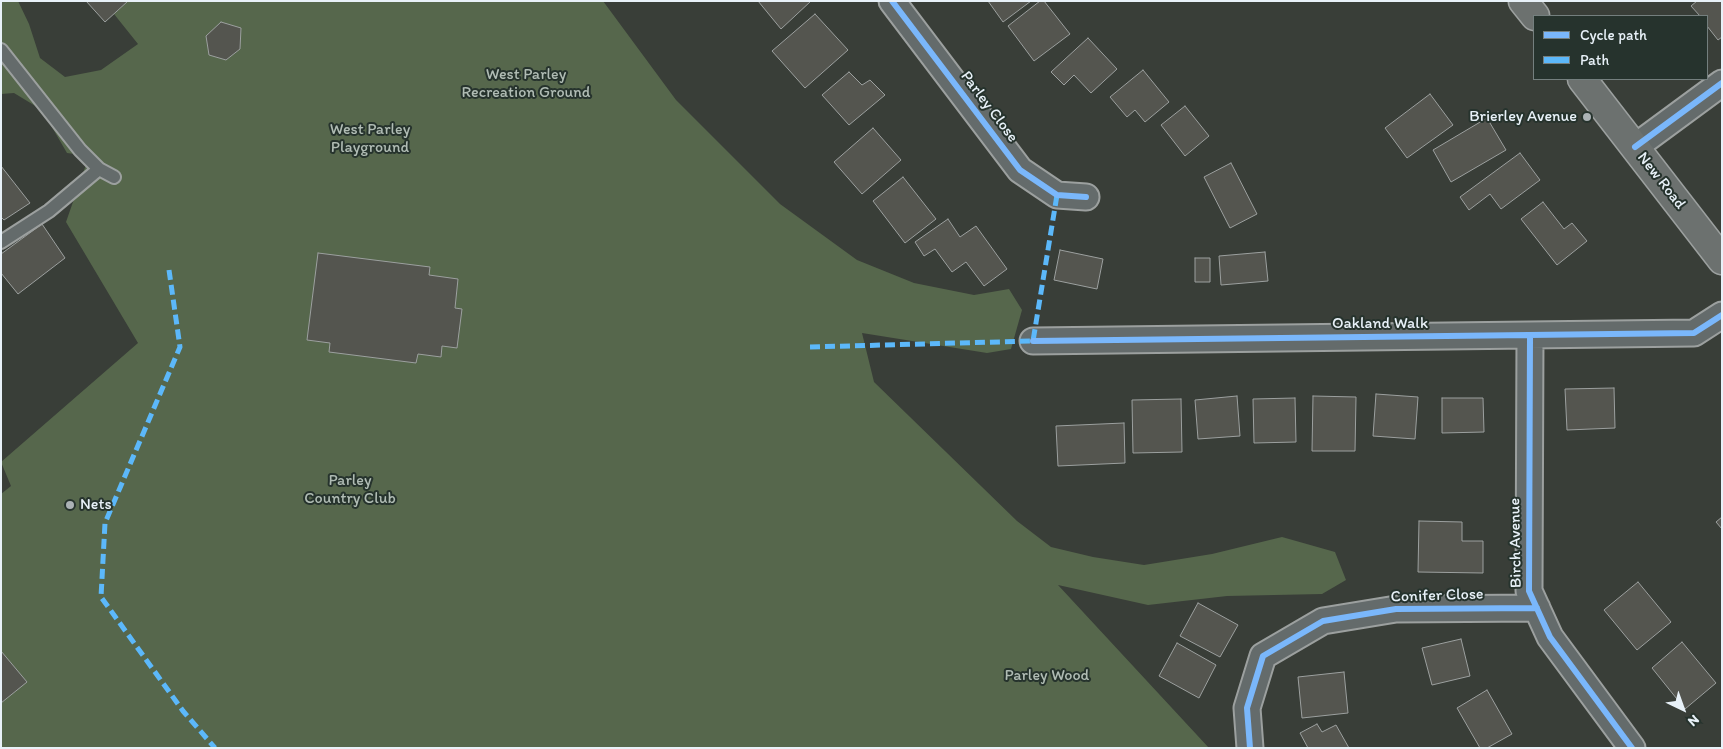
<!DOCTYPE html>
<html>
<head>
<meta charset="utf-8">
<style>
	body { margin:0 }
	#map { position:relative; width:1723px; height:749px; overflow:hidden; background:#393e38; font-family:Itim,sans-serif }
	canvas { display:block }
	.frame { position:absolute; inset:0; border:2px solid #e8f1f8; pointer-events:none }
	.legend { position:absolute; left:1533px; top:15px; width:175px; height:65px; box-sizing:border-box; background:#26332d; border:1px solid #747f7e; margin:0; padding:6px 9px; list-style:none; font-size:15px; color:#e8f1f8 }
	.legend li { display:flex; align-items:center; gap:10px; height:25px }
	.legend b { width:25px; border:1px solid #747f7e }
	.north { position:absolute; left:1658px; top:684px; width:50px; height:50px; -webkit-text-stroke:4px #26332d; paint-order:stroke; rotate:138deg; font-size:14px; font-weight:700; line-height:20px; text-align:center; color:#e8f1f8 }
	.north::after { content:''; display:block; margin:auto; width:18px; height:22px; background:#e8f1f8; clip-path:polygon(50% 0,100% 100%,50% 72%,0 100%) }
</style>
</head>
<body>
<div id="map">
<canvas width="1723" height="749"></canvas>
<div class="frame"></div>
<ul class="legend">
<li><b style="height:6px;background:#7ab7fb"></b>Cycle path</li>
<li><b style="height:6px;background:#5cb8fa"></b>Path</li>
</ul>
<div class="north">N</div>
</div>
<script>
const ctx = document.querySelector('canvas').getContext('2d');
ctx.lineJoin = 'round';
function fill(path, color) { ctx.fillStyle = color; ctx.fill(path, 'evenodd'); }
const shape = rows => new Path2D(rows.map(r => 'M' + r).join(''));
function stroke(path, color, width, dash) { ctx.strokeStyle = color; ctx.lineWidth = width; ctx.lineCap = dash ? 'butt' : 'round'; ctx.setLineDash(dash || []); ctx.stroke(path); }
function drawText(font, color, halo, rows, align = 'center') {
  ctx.font = font + ' Itim,sans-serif'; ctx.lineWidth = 4; ctx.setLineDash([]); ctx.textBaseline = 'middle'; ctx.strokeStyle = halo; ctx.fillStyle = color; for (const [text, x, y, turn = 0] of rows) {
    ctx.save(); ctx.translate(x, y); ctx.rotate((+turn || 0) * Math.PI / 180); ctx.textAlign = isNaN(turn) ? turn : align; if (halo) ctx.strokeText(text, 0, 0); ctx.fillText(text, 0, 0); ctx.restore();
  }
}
fill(shape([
	[1,1,18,1,29,24,40,58,65,77,101,70,138,44,114,14,128,1,603,1,676,100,780,204,857,260,914,283,974,295,1009,289,1022,310,1011,349,987,353,862,333,874,382,1017,521,1051,547,1093,557,1144,565,1212,554,1282,537,1335,552,1346,580,1322,594,1227,596,1148,605,1058,585,1209,748,1,748,1,494,11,486,1,462,138,343,66,222,89,156,67,153,42,110,14,93,1,94]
]), '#56674c');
const building = shape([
	[86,1,128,1,105,22,86,1],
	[758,1,811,1,781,29,758,1],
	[988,1,1031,1,1003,22,988,1],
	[1040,1,1044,1,1070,34,1034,61,1008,26,1040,1],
	[1697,1,1722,1,1722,37,1718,40,1707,26,1707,16,1700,16,1691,6,1697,1],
	[815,14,848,50,805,88,772,51,815,14],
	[221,22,241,28,240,49,226,60,209,55,206,36,221,22],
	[1088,38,1117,69,1091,93,1074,75,1064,85,1051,72,1088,38],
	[1143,70,1169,102,1145,122,1135,110,1127,117,1110,97,1143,70],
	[849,72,862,85,870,80,885,95,849,125,822,95,849,72],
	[1430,94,1453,125,1407,158,1385,128,1430,94],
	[1185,106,1209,136,1185,156,1161,125,1185,106],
	[1487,118,1506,150,1451,182,1433,150,1487,118],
	[873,128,901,160,862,194,834,162,873,128],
	[1520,153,1540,180,1501,209,1490,194,1469,210,1460,197,1520,153],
	[1231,163,1257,214,1230,228,1204,177,1231,163],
	[1,166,30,203,4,220,1,217,1,166],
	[903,177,936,219,905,243,873,201,903,177],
	[1543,202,1564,229,1572,223,1587,241,1557,265,1521,219,1543,202],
	[948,219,960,237,976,226,1007,269,984,286,966,262,952,272,935,249,924,256,915,242,948,219],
	[42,224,65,258,18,294,1,273,1,254,42,224],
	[1060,250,1103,259,1097,289,1054,280,1060,250],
	[1265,252,1268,281,1221,285,1219,256,1265,252],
	[318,253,430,267,429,275,458,279,455,308,462,309,457,348,442,346,441,357,418,354,416,363,329,352,330,343,307,340,318,253],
	[1195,258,1210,258,1210,282,1195,282,1195,258],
	[1614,388,1615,428,1567,430,1565,389,1614,388],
	[1376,394,1418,397,1415,439,1373,436,1376,394],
	[1237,396,1240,436,1198,439,1195,400,1237,396],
	[1313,396,1356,397,1355,451,1312,451,1313,396],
	[1295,398,1296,442,1254,443,1253,399,1295,398],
	[1442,398,1483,398,1484,432,1442,433,1442,398],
	[1181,399,1182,452,1133,453,1132,400,1181,399],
	[1124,423,1125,463,1058,466,1056,426,1124,423],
	[1722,517,1722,529,1716,522,1722,517],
	[1419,521,1462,522,1462,541,1483,541,1483,573,1418,572,1419,521],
	[1638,582,1671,622,1637,650,1604,610,1638,582],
	[1198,603,1238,625,1220,657,1180,636,1198,603],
	[1461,639,1470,676,1432,685,1422,648,1461,639],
	[1682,642,1716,683,1685,709,1652,668,1682,642],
	[1177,643,1216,665,1199,698,1159,676,1177,643],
	[1,651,27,682,1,703,1,651],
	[1344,672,1348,713,1302,718,1298,677,1344,672],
	[1487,690,1512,734,1487,748,1480,748,1457,708,1487,690],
	[1317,724,1322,732,1336,725,1349,748,1308,748,1300,733,1317,724]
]);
fill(building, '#54554f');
stroke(building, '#9ca09f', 1);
const service = shape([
	[1,50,80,150,99,169,114,177],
	[1,242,49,211,99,169]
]);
const minor = shape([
	[892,1,1020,170,1057,195,1086,197],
	[1635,147,1722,83],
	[1530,337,1529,591,1550,637,1632,748],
	[1033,341,1694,333,1722,315],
	[1250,748,1247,708,1263,656,1323,621,1396,609,1537,608]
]);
const primary = shape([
	[1523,1,1535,16],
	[1582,79,1722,260]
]);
stroke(service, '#9ca09f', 16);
stroke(minor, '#9ca09f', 29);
stroke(primary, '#9ca09f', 31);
stroke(service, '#646b6b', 12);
stroke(minor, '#646b6b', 25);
stroke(primary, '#6c716f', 28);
stroke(shape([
	[169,270,180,347,105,523,101,597,183,711,215,748],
	[810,347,1033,341,1057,195]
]), '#5cb8fa', 5, [10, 5]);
stroke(shape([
	[892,1,1020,170,1057,195,1086,197],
	[1635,147,1722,83],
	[1530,337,1529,591,1550,637,1632,748],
	[1033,341,1694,333,1722,315],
	[1250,748,1247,708,1263,656,1323,621,1396,609,1537,608]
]), '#7ab7fb', 6);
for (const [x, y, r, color] of [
	[1587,117,5,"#abb2b5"],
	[70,505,5,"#abb2b5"]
]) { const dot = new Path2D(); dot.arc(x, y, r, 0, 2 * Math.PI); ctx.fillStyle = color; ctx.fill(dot); stroke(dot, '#26332d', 2); }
drawText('16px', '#b0bcb4', '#26332d', [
	["West Parley",526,75],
	["Recreation Ground",526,93],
	["West Parley",370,130],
	["Playground",370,148],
	["Parley",350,481],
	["Country Club",350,499],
	["Parley Wood",1047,676]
]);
drawText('16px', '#e8f1f8', '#26332d', [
	["Parley Close",989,107,53],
	["New Road",1661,181,52],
	["Oakland Walk",1380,324],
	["Birch Avenue",1516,543,-91],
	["Conifer Close",1437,596,-2]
]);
drawText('16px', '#e8f1f8', '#26332d', [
	["Brierley Avenue",1577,117],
	["Nets",80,505,"left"]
], 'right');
</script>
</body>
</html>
